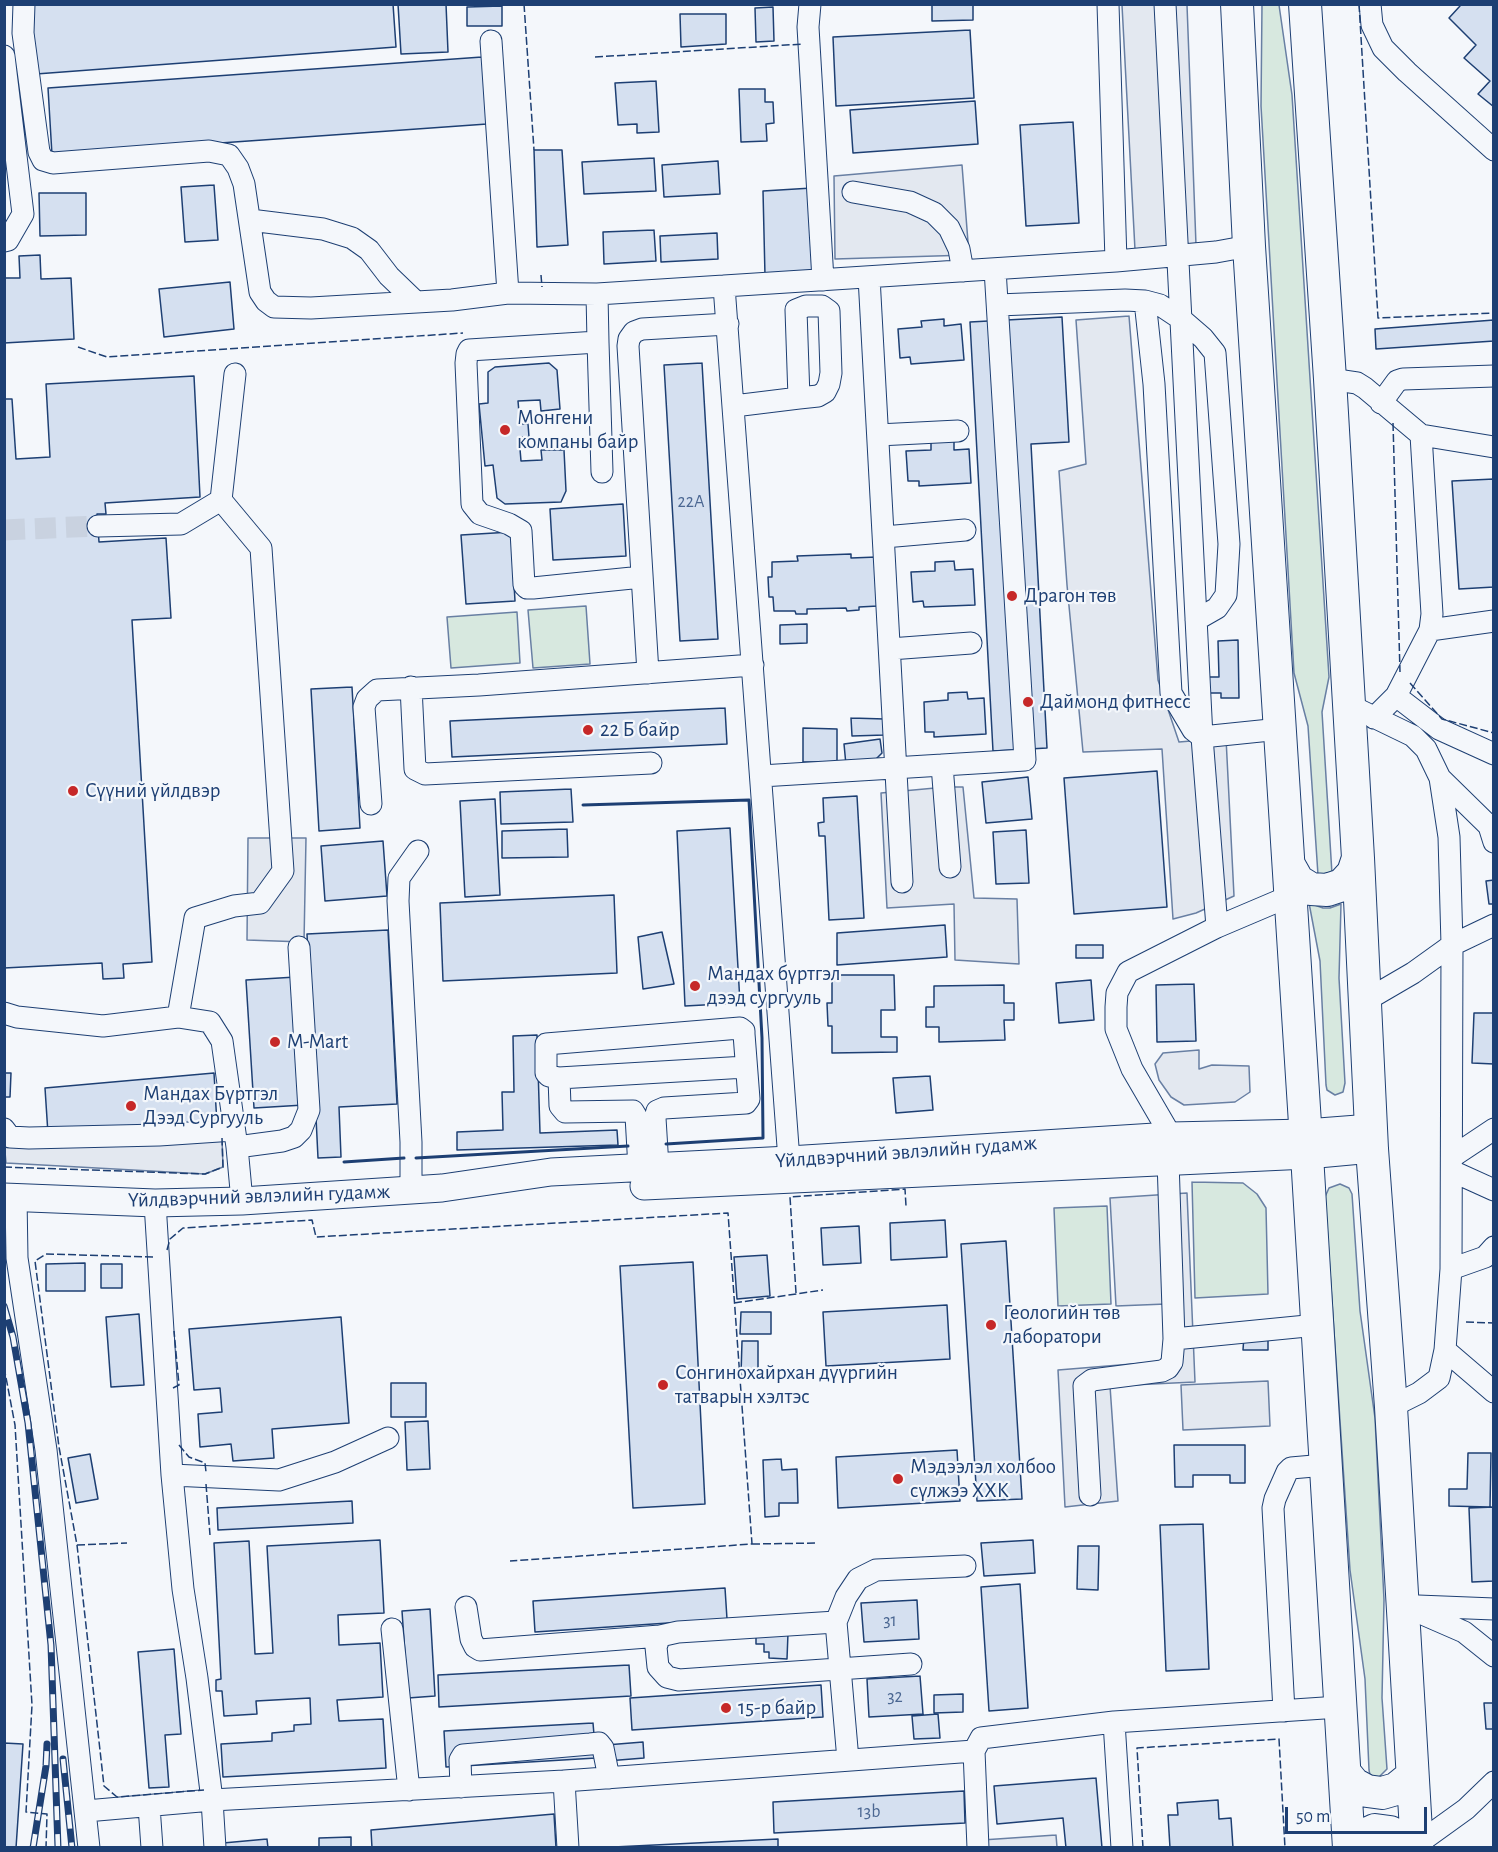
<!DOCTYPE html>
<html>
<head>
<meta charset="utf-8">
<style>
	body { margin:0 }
	#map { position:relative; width:1498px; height:1852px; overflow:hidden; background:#f4f7fb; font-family:"Alegreya Sans",sans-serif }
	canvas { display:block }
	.frame { position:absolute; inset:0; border:6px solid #1d3f73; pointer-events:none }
	.scale { position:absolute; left:1285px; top:1807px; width:142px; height:27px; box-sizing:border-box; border:3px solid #1d3f73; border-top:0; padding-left:8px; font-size:18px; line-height:21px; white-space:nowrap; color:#1d3f73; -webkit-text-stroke:4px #f4f7fb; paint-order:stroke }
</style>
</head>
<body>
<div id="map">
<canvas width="1498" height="1852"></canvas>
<div class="frame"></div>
<div class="scale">50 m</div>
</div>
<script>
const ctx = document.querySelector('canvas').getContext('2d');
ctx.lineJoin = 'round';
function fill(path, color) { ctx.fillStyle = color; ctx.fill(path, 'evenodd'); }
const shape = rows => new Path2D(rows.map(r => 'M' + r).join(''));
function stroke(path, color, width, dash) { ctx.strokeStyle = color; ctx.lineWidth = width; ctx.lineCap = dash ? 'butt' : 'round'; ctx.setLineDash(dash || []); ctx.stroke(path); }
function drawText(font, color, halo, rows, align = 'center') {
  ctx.font = font + ' "Alegreya Sans",sans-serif'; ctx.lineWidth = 4.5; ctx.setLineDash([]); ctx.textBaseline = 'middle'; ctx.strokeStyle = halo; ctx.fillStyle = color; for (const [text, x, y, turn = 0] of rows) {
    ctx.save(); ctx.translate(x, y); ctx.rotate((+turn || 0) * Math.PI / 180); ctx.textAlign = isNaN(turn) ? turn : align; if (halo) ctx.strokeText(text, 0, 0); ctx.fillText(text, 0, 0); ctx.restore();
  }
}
const green = shape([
	[1262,4,1279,5,1292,95,1329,677,1322,712,1332,874,1318,875,1308,726,1294,673,1261,106,1262,4],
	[586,606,590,664,533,668,528,610,586,606],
	[517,612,520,663,451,668,447,617,517,612],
	[1309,903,1323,908,1330,908,1341,904,1339,978,1345,1083,1343,1092,1335,1095,1327,1090,1326,1085,1320,961,1309,903],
	[1192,1182,1243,1183,1257,1194,1266,1208,1268,1294,1195,1298,1192,1182],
	[1340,1184,1349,1188,1352,1194,1360,1311,1375,1418,1384,1600,1382,1698,1387,1769,1378,1778,1370,1775,1369,1770,1365,1679,1350,1570,1325,1197,1329,1188,1340,1184],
	[1107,1206,1111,1304,1058,1306,1054,1208,1107,1206]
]);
fill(green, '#d7e8df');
stroke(green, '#687fa3', 1.5);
const parking = shape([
	[1122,5,1187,5,1196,245,1135,250,1122,5],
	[962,165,969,255,835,259,834,176,962,165],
	[1129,316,1158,680,1179,742,1226,738,1234,896,1196,913,1173,919,1162,749,1083,752,1067,585,1059,471,1086,464,1076,320,1129,316],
	[946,787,963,787,974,898,1017,899,1019,964,955,960,954,904,887,908,881,793,946,787],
	[248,838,306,838,304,942,247,940,248,838],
	[1199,1050,1199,1069,1212,1065,1249,1066,1250,1092,1235,1102,1184,1105,1171,1097,1159,1080,1155,1064,1163,1053,1199,1050],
	[222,1138,223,1167,205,1174,6,1163,4,1141,222,1138],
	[1187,1193,1195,1382,1110,1386,1118,1501,1065,1507,1058,1370,1169,1361,1166,1304,1116,1306,1110,1198,1187,1193],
	[1268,1381,1270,1426,1183,1430,1181,1385,1268,1381],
	[1056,1835,1057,1847,983,1847,982,1840,1056,1835]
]);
fill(parking, '#e3e8f0');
stroke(parking, '#687fa3', 1.5);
const building = shape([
	[31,4,393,4,396,47,36,74,31,4],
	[398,4,446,4,448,52,401,54,398,4],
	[932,4,973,4,973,20,932,21,932,4],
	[1458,4,1494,4,1494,107,1478,94,1490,81,1464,58,1476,45,1449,18,1460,6,1458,4],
	[502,6,502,26,467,26,467,7,502,6],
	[773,7,774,41,756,42,755,8,773,7],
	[680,14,726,14,726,44,681,47,680,14],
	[970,30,974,98,836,106,833,37,970,30],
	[482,57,487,124,52,155,48,88,482,57],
	[656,81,659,132,637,133,637,124,618,125,615,83,656,81],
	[739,89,765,89,765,102,773,102,774,123,766,124,767,141,741,142,739,89],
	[975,101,978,144,853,153,850,110,975,101],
	[1073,122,1079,223,1026,226,1020,125,1073,122],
	[534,150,562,150,568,245,537,247,534,150],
	[654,158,656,191,584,194,582,162,654,158],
	[718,161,720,194,664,197,662,165,718,161],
	[214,185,218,240,185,242,181,187,214,185],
	[812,188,817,273,765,276,763,191,812,188],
	[39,193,86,193,86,235,40,236,39,193],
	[654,230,656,261,604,264,603,232,654,230],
	[717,233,718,259,661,262,660,236,717,233],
	[40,255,41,279,71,278,74,339,4,343,4,278,20,278,19,256,40,255],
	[230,282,234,329,164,337,159,289,230,282],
	[1062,317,1069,442,1031,444,1047,748,993,751,970,322,1062,317],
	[944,319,944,326,961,324,964,360,911,364,910,357,900,358,898,329,922,327,921,321,944,319],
	[1494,320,1494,341,1376,349,1375,329,1494,320],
	[549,363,557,370,560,409,541,411,540,400,518,401,520,424,528,424,529,437,519,437,521,461,542,460,541,450,564,450,566,491,561,502,505,504,497,498,493,465,485,466,479,404,488,403,488,372,495,367,549,363],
	[702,363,718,639,680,641,664,365,702,363],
	[194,376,200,497,105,503,106,514,97,514,99,542,166,538,171,618,132,620,152,962,123,964,124,978,103,979,102,963,4,968,4,399,12,399,16,459,50,457,46,384,194,376],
	[954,441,954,450,969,449,971,483,919,486,919,481,908,481,906,451,931,450,931,442,954,441],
	[1494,479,1494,587,1459,589,1452,481,1494,479],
	[623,504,626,556,553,560,550,509,623,504],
	[511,532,515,601,466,604,461,535,511,532],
	[851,554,851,558,877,557,878,606,859,607,859,610,847,611,846,608,807,609,807,614,796,614,795,611,774,611,773,597,769,597,768,577,772,577,772,562,798,561,797,556,851,554],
	[954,561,955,570,973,569,975,605,924,607,923,601,913,602,911,572,935,571,935,562,954,561],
	[807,624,807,643,780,644,780,625,807,624],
	[1238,640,1239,698,1221,698,1221,693,1201,693,1200,677,1219,677,1218,641,1238,640],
	[352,687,360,828,319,831,311,689,352,687],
	[967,692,968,699,984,698,986,734,934,737,934,732,925,732,924,702,948,700,948,693,967,692],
	[725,708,727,744,452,757,450,721,725,708],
	[851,718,885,719,885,735,852,736,851,718],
	[803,728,837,729,837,762,803,762,803,728],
	[880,739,882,753,873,762,846,765,844,744,880,739],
	[1157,771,1167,907,1074,914,1064,778,1157,771],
	[1028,777,1032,819,986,823,982,782,1028,777],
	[571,789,573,822,501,824,500,792,571,789],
	[857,796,864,918,829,920,825,836,819,836,818,823,824,822,823,798,857,796],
	[495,799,500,895,465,897,460,801,495,799],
	[730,828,740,1003,685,1006,677,831,730,828],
	[567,829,568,857,502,858,502,831,567,829],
	[1026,830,1029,883,996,884,993,832,1026,830],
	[383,841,387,896,325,901,321,846,383,841],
	[1494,880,1494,904,1489,904,1486,881,1494,880],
	[614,895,617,973,443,981,440,903,614,895],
	[945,925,947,957,837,965,837,933,945,925],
	[388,930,397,1104,339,1107,341,1157,318,1158,307,934,388,930],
	[662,932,674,984,643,989,638,937,662,932],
	[1076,945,1103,945,1103,958,1076,958,1076,945],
	[832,975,894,975,895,1010,881,1010,881,1037,897,1037,897,1052,832,1053,832,1026,828,1026,827,1003,832,1003,832,975],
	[296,977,304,1105,254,1108,246,980,296,977],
	[1091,980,1094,1020,1059,1023,1056,983,1091,980],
	[1194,984,1196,1041,1157,1042,1156,985,1194,984],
	[1004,985,1004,1003,1014,1003,1014,1020,1004,1020,1005,1040,939,1042,939,1027,926,1027,926,1007,934,1007,934,986,1004,985],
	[1474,1013,1494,1013,1494,1064,1472,1063,1474,1013],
	[537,1035,540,1133,617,1130,618,1145,457,1150,457,1132,503,1130,502,1092,514,1092,513,1036,537,1035],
	[4,1073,11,1073,10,1097,4,1097,4,1073],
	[214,1073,217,1124,48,1134,45,1088,214,1073],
	[930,1076,933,1110,896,1113,893,1078,930,1076],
	[945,1220,947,1257,891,1260,890,1223,945,1220],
	[859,1226,861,1263,823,1265,821,1228,859,1226],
	[1006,1241,1022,1499,977,1501,961,1244,1006,1241],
	[767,1255,770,1296,737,1299,734,1257,767,1255],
	[693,1262,705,1504,633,1508,620,1266,693,1262],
	[85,1263,85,1291,46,1291,46,1264,85,1263],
	[101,1264,122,1264,122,1288,101,1288,101,1264],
	[947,1305,950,1359,826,1366,823,1312,947,1305],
	[741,1312,771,1312,771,1334,740,1334,741,1312],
	[139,1314,144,1385,111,1387,106,1317,139,1314],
	[341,1317,349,1423,272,1429,274,1458,233,1461,231,1444,200,1447,198,1414,222,1412,220,1388,194,1390,189,1329,341,1317],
	[1244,1335,1268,1335,1268,1350,1243,1350,1244,1335],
	[742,1341,758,1341,758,1375,741,1375,742,1341],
	[391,1383,426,1383,426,1417,391,1417,391,1383],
	[428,1421,430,1469,407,1470,405,1422,428,1421],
	[1174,1445,1245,1445,1245,1483,1230,1483,1230,1475,1193,1475,1193,1487,1175,1487,1174,1445],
	[957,1450,960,1501,838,1508,836,1457,957,1450],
	[1468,1453,1491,1453,1490,1507,1449,1506,1449,1489,1467,1489,1468,1453],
	[90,1454,98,1499,76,1503,68,1458,90,1454],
	[781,1459,782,1470,797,1469,798,1503,779,1503,779,1516,765,1517,763,1460,781,1459],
	[352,1501,353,1523,218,1530,217,1508,352,1501],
	[1494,1507,1494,1581,1472,1582,1469,1508,1494,1507],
	[1203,1524,1209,1669,1166,1671,1160,1525,1203,1524],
	[380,1540,384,1613,338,1615,339,1645,380,1643,383,1697,337,1700,339,1721,383,1719,386,1768,223,1777,221,1744,272,1741,272,1733,294,1731,294,1725,311,1724,310,1698,256,1701,257,1714,224,1716,222,1691,216,1691,216,1680,221,1679,214,1543,249,1541,255,1654,273,1653,267,1546,380,1540],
	[1033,1540,1035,1573,984,1576,981,1543,1033,1540],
	[1078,1546,1099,1546,1098,1590,1077,1589,1078,1546],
	[1020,1584,1028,1708,989,1711,981,1587,1020,1584],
	[725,1588,727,1619,535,1632,533,1601,725,1588],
	[917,1600,919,1639,864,1642,861,1603,917,1600],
	[430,1609,435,1696,408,1698,402,1611,430,1609],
	[756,1633,788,1633,787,1659,769,1658,769,1652,764,1652,764,1644,756,1644,756,1633],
	[174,1649,181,1734,165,1735,169,1787,149,1788,138,1652,174,1649],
	[629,1665,631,1696,439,1707,438,1675,629,1665],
	[920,1676,923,1714,869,1717,867,1679,920,1676],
	[821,1685,823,1717,632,1730,630,1698,821,1685],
	[963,1694,963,1712,934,1713,934,1695,963,1694],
	[1484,1703,1494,1703,1494,1729,1486,1729,1484,1703],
	[938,1714,940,1738,914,1739,912,1716,938,1714],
	[593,1723,596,1758,446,1767,444,1731,593,1723],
	[643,1742,644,1758,607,1761,606,1745,643,1742],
	[4,1743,23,1744,16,1848,4,1848,4,1743],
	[1096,1778,1102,1848,1066,1848,1063,1818,997,1824,994,1786,1096,1778],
	[964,1791,965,1823,774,1833,773,1802,964,1791],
	[1218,1800,1219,1819,1231,1818,1233,1848,1170,1848,1168,1815,1178,1815,1177,1803,1218,1800],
	[554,1814,556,1848,372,1848,371,1830,554,1814],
	[351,1837,351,1848,319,1848,319,1838,351,1837],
	[267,1839,268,1848,224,1848,223,1843,267,1839],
	[778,1839,778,1848,593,1848,778,1839]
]);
fill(building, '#d5e0f0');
stroke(building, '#1d3f73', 1.5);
stroke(shape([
	[4,530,98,526]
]), '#c9d2e0', 21, [21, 10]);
const minor = shape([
	[24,4,23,33,39,152,43,160,53,163,209,151,229,155,238,168,244,184,260,292,266,301,274,307,311,308,452,300,508,293,597,294,724,286],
	[810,4,808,27,823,280],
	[1108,4,1116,261],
	[1165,4,1202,737,1217,927,1128,972,1117,993,1116,1007,1116,1029,1132,1069,1171,1136],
	[1370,4,1372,25,1383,48,1407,72,1494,150],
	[491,41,508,293],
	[4,56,23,214,8,240,4,241],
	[853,192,910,202,934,213,949,228,959,249,963,271],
	[250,220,323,229,352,238,369,250,389,276,416,302],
	[869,277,902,882],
	[597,294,598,342],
	[1145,301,1154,384,1171,693,1193,730,1202,737,1280,729],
	[998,305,1125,300,1145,301,1160,305,1181,319,1203,338,1215,353,1229,544,1226,595,1217,608,1196,620],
	[1330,379,1357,383,1365,388,1421,435,1432,614,1430,630,1396,696,1374,718],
	[1381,403,1397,381,1403,379,1494,376],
	[734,406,799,398,818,396,825,392,829,384,831,373,829,311,822,306,806,306,796,310,799,398],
	[878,435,958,431],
	[1421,435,1494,447],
	[602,472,598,342,469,350,467,354,466,363,472,504,480,514,509,524,521,531,524,585,527,588,533,588,642,577],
	[98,526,181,524,221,500,235,374],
	[884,537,965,530],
	[1430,630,1494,621],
	[890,649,971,643],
	[648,673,628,346,629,339,634,332,642,329,728,324],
	[411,687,415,769,425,774,651,763],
	[1396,696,1439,729,1494,754],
	[1349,705,1413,736,1426,749,1440,778,1449,837,1452,945,1451,1269,1445,1350,1439,1378,1419,1393,1391,1407],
	[942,765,950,867],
	[761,776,1025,760,995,269],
	[1440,778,1489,826,1494,842],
	[371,804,364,707,367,699,377,690,479,685,753,665],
	[1217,927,1290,896],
	[1365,1001,1413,973,1452,945,1494,925],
	[4,1013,17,1017,103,1026,178,1017,210,1022,222,1041,237,1147,242,1201],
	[178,1017,195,918,234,906,260,903,283,871,261,548,221,500],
	[559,1078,560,1106,565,1112,633,1111,636,1116,639,1168],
	[4,1129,10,1137,29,1138,159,1135,234,1130],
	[237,1147,282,1141,294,1137,301,1130,309,1110,299,947],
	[1452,1157,1494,1129],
	[789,1160,724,286,1116,261,1216,252,1249,246],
	[1168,1161,1174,1339],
	[658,1167,655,1118,657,1111,664,1108,746,1103,749,1099,744,1034,744,1031,740,1028,546,1044,546,1073,549,1076,559,1078,746,1067],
	[1452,1171,1494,1190],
	[411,1190,411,1142,398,901,399,878,418,851],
	[16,1197,17,1258,46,1450,89,1848],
	[155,1203,172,1475,183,1589,197,1678,212,1800,215,1848],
	[1451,1269,1485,1257,1494,1247],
	[1445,1350,1494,1392],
	[172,1475,279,1480,335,1462,388,1438],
	[1090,1495,1084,1386,1092,1380,1162,1371,1168,1368,1172,1362,1174,1339,1317,1325],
	[1402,1605,1464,1632,1494,1656],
	[1418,1606,1494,1609],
	[466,1607,471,1639,475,1647,480,1650,660,1636],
	[836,1622,678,1632,660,1636,656,1647,658,1667,667,1677,679,1680,911,1664],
	[392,1629,409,1790],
	[1284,1711,1273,1508,1275,1499,1287,1472,1291,1468,1325,1465],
	[1114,1722,1122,1848],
	[974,1751,978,1848],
	[848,1760,836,1622,846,1597,858,1579,876,1570,965,1566],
	[564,1781,568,1848],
	[461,1787,460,1760,463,1755,590,1744,599,1743,603,1748,609,1778],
	[149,1806,152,1848],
	[86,1811,212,1800,564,1781,974,1751,981,1738,1114,1722,1339,1707],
	[1416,1845,1466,1809,1494,1782]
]);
const major = shape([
	[644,1186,1307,1155,1372,1149],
	[4,1197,155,1203,242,1201,442,1188,551,1172,789,1160,1171,1136,1306,1133,1371,1128]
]);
const highway = shape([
	[1237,4,1249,246,1307,1155,1349,1848],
	[1305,4,1330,379,1358,858,1372,1149,1391,1407,1417,1848],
	[1289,865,1298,881,1311,889,1327,890,1342,885,1353,873,1358,858],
	[1345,1773,1354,1784,1367,1791,1382,1793,1396,1789,1412,1776],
	[1349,1847,1362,1836,1375,1830,1390,1832,1416,1845]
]);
stroke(minor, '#1d3f73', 23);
stroke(major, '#1d3f73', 29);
stroke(highway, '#1d3f73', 34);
stroke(minor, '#f4f7fb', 21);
stroke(major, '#f4f7fb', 27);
stroke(highway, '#f4f7fb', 32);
const rail = shape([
	[4,1306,13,1337,28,1423,51,1645,58,1848],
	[63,1759,72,1848],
	[33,1848,46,1766,47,1744]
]);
stroke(rail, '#1d3f73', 7);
stroke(rail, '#f4f7fb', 4.5, [14]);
stroke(shape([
	[524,4,534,150],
	[1359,4,1378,318,1494,313],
	[595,57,803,44],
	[541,275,542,287],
	[78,347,107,357,463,333],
	[1393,423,1400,672],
	[1410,683,1442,719,1494,733],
	[4,1167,205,1174,223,1167,222,1138],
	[167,1250,170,1239,183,1228,312,1220,316,1237,728,1213,752,1544,510,1561],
	[153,1257,46,1254,35,1261,59,1447,77,1545,104,1786,117,1797,204,1790],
	[796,1293,790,1197,905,1189,906,1206],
	[734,1303,823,1290],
	[1466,1322,1494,1323],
	[4,1367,15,1425,32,1705,26,1812,47,1814,46,1848],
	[173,1388,179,1385,174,1331],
	[179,1445,189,1457,205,1463,206,1472],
	[206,1484,210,1535],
	[752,1544,818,1543],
	[77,1545,127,1543],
	[1143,1848,1137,1748,1279,1739,1285,1848]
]), '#1d3f73', 1.5, [8, 3]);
stroke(shape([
	[583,805,749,800,762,1038,763,1138,666,1144],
	[416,1158,628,1146],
	[344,1162,404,1158]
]), '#1d3f73', 3);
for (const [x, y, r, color] of [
	[505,430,6,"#c62828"],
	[1012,596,6,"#c62828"],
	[1028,702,6,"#c62828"],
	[588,730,6,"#c62828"],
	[73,791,6,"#c62828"],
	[695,986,6,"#c62828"],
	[275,1042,6,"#c62828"],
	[131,1106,6,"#c62828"],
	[991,1325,6,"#c62828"],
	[663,1385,6,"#c62828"],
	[898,1479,6,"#c62828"],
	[726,1708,6,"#c62828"]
]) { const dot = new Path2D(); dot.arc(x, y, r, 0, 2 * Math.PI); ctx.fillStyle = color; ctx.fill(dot); stroke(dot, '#f4f7fb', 2); }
drawText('18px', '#4b6792', null, [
	["22А",691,502],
	["31",890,1621],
	["32",895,1697],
	["13b",869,1812]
]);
drawText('21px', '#1d3f73', '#f4f7fb', [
	["Монгени",517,418],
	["компаны байр",517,442],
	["Драгон төв",1024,596],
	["Даймонд фитнесс",1040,702],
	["22 Б байр",600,730],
	["Сүүний үйлдвэр",85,791],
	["Мандах бүртгэл",707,974],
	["дээд сургууль",707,998],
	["M-Mart",287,1042],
	["Мандах Бүртгэл",143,1094],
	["Дээд Сургууль",143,1118],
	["Геологийн төв",1003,1313],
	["лаборатори",1003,1337],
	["Сонгинохайрхан дүүргийн",675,1373],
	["татварын хэлтэс",675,1397],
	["Мэдээлэл холбоо",910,1467],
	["сүлжээ ХХК",910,1491],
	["15-р байр",738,1708]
], 'left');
drawText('21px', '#1d3f73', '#f4f7fb', [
	["Үйлдвэрчний эвлэлийн гудамж",906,1152,-4],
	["Үйлдвэрчний эвлэлийн гудамж",259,1196,-2]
]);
</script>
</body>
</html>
